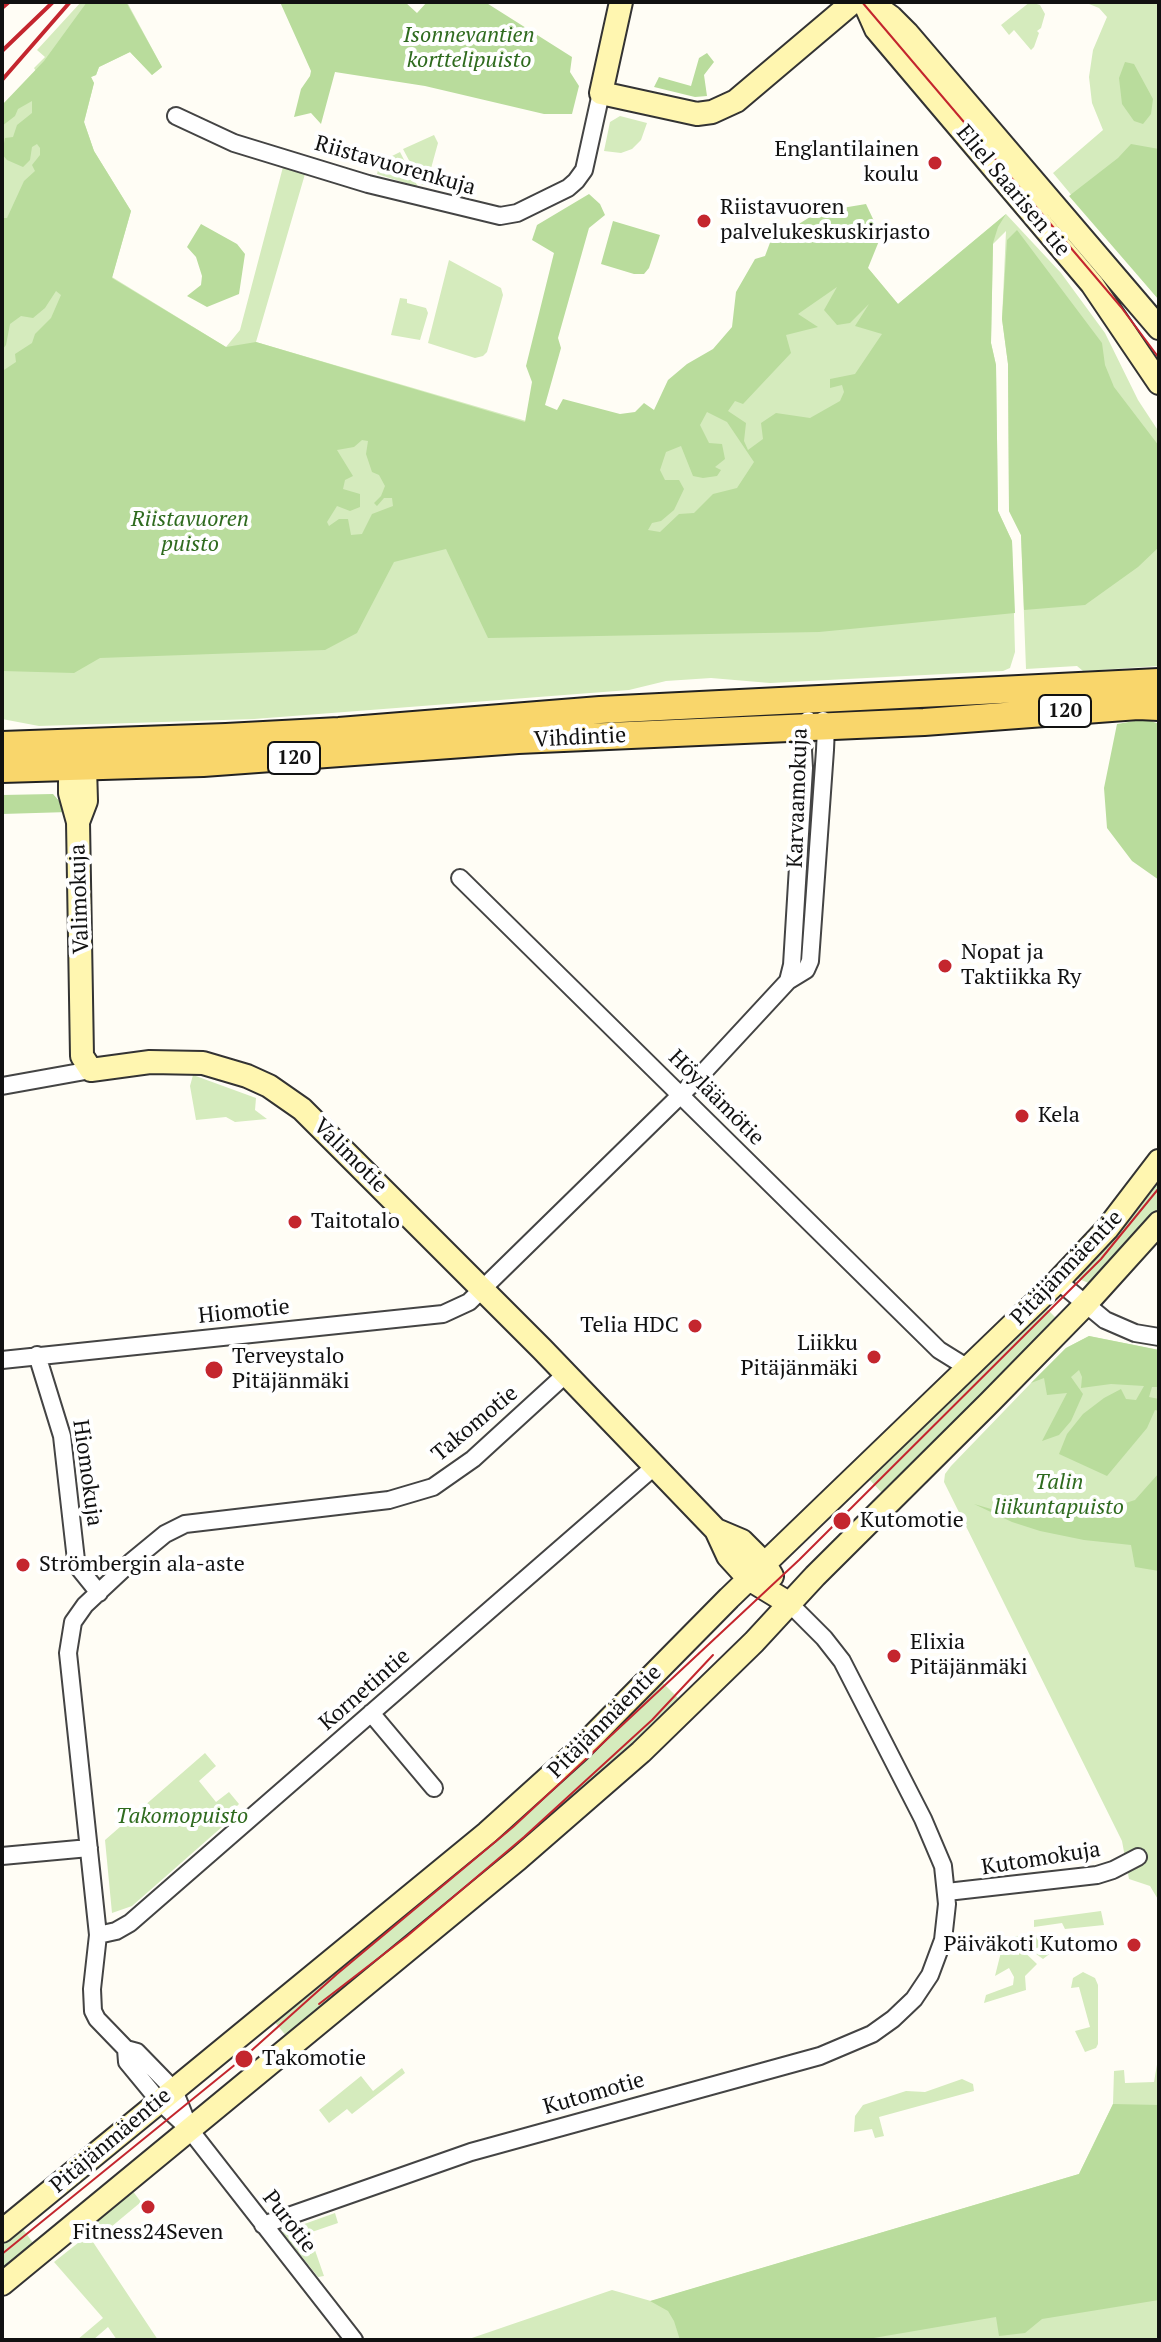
<!DOCTYPE html>
<html>
<head>
<meta charset="utf-8">
<style>
	body { margin:0 }
	#map { position:relative; width:1161px; height:2342px; overflow:hidden; background:#fffdf5; font-family:"PT Serif",serif }
	canvas { display:block }
	.frame { position:absolute; inset:0; border:4px solid #111; pointer-events:none }
</style>
</head>
<body>
<div id="map">
<canvas width="1161" height="2342"></canvas>
<div class="frame"></div>
</div>
<script>
const ctx = document.querySelector('canvas').getContext('2d');
ctx.lineJoin = 'round';
function fill(path, color) { ctx.fillStyle = color; ctx.fill(path, 'evenodd'); }
const shape = rows => new Path2D(rows.map(r => 'M' + r).join(''));
function stroke(path, color, width, dash) { ctx.strokeStyle = color; ctx.lineWidth = width; ctx.lineCap = dash ? 'butt' : 'round'; ctx.setLineDash(dash || []); ctx.stroke(path); }
function drawText(font, color, halo, rows, align = 'center') {
  ctx.font = font + ' "PT Serif",serif'; ctx.lineWidth = 8; ctx.setLineDash([]); ctx.textBaseline = 'middle'; ctx.strokeStyle = halo; ctx.fillStyle = color; for (const [text, x, y, turn = 0] of rows) {
    ctx.save(); ctx.translate(x, y); ctx.rotate((+turn || 0) * Math.PI / 180); ctx.textAlign = isNaN(turn) ? turn : align; if (halo) ctx.strokeText(text, 0, 0); ctx.fillText(text, 0, 0); ctx.restore();
  }
}
fill(shape([
	[81,2,127,2,162,67,152,75,130,52,99,67,96,75,91,77,94,83,84,122,94,151,131,211,112,277,226,347,240,330,283,167,305,174,256,342,622,449,803,263,868,268,898,304,1006,214,1061,273,1105,333,1138,400,1159,432,1159,666,1083,671,1077,666,1026,669,1021,535,1009,511,1008,364,1002,319,1006,231,993,244,991,343,996,365,998,511,1012,541,1015,652,1010,668,1003,671,770,683,711,678,666,681,629,690,254,719,39,726,2,719,2,113,40,78,34,68,45,57,37,50],
	[1030,2,1040,5,1045,14,1041,28,1037,31,1039,33,1034,47,1031,50,1014,30,1009,35,1001,25],
	[1084,2,1159,2,1159,300,1053,173,1103,130,1092,103,1089,77,1093,50,1107,17,1099,8],
	[620,116,647,123,641,140,632,149,621,153,604,151,610,122],
	[434,135,438,143,427,183,422,185,403,149],
	[400,152,418,187,377,174,380,162],
	[449,260,501,288,503,295,487,352,483,356,475,358,428,343],
	[400,298,407,299,407,303,426,308,428,313,420,340,391,335],
	[193,1075,256,1098,255,1110,267,1119,235,1122,226,1117,196,1120,190,1086],
	[1159,1169,1159,1213,1091,1284,1074,1277],
	[1042,1304,1060,1322,885,1496,866,1476],
	[1089,1336,1159,1350,1159,1901,1150,1886,1129,1879,1122,1841,944,1482,945,1474,951,1466,1031,1383,1066,1348],
	[657,1677,679,1699,629,1752,288,2038,273,2020],
	[205,1753,216,1766,199,1781,216,1802,229,1792,239,1804,228,1815,231,1819,132,1906,112,1913,105,1840],
	[1101,1911,1104,1925,1065,1929,1062,1923,1034,1927,1034,1920],
	[1047,1935,1054,1937,1061,1945,1043,1959,1014,1938,1015,1936],
	[1009,1944,1015,1945,1015,1954,1019,1955,1019,1947,1037,1964,1025,1976,1026,1990,984,2003,986,1995,1013,1985,1014,1977,1009,1968,995,1976,1002,1948],
	[1083,1972,1095,1978,1098,1985,1098,2044,1096,2048,1085,2052,1075,2031,1090,2027,1079,1987,1071,1988,1073,1978],
	[1159,2053,1159,2340,466,2340,612,2290,651,2301,1079,2174,1113,2104,1114,2071,1124,2070,1125,2083,1154,2082],
	[402,2068,405,2073,352,2114,347,2109,329,2123,319,2110,361,2076,373,2091],
	[962,2079,973,2084,974,2091,879,2117,884,2136,875,2138,872,2129,854,2132,855,2116,863,2105,906,2091,925,2092],
	[132,2190,141,2202,93,2242,158,2340,117,2340,108,2327,93,2340,77,2340,103,2318,54,2262,88,2235,92,2223],
	[335,2213,338,2223,309,2233,324,2276,318,2277,282,2232],
	[20,2225,36,2247,2,2275,2,2240]
]), '#d5ebbd');
fill(shape([
	[87,2,126,2,162,67,152,75,130,52,99,67,96,75,91,77,94,83,84,122,94,151,131,211,112,278,226,347,256,342,525,422,532,382,526,366,554,253,532,240,537,225,589,194,600,204,605,215,589,228,558,338,561,348,545,405,557,410,563,399,620,414,635,412,644,403,654,410,668,380,687,364,713,349,732,327,736,292,755,259,765,256,771,240,779,232,794,227,818,212,866,204,881,236,868,268,898,304,1006,214,998,227,993,243,991,343,996,365,998,511,1012,541,1015,613,819,632,488,638,446,549,394,562,357,633,325,650,100,658,74,673,2,671,4,370,16,362,15,354,32,343,35,334,51,318,61,295,56,291,45,308,33,318,21,316,10,324,6,345,2,350,2,218,7,218,24,181,35,171,32,165,40,155,40,148,37,144,32,147,30,160,23,167,7,160,2,154,5,138,13,137,17,125,32,113,32,101,18,109,15,116,2,126,2,105,44,61],
	[837,287,824,310,837,325,850,323,869,304,855,326,882,334,855,374,830,379,830,388,842,385,844,392,840,401,810,418,776,413,761,423,763,439,748,450,744,441,746,423,728,411,735,401,743,404,791,353,786,335,818,327,798,314],
	[707,412,727,422,754,462,737,488,713,494,694,513,679,514,660,532,648,530,652,523,661,521,674,510,684,489,679,480,665,480,660,470,666,452,681,446,693,476,703,478,717,476,721,470,715,467,725,459,722,444,709,443,700,425],
	[362,440,368,441,366,454,372,472,379,475,385,486,381,496,374,503,377,506,384,498,392,498,393,506,372,514,362,534,351,535,348,519,339,519,329,526,327,522,337,506,350,511,360,507,360,494,343,489,345,480,353,476,337,450,354,447],
	[280,2,405,2,417,13,427,2,485,2,572,57,570,72,579,86,572,114,544,114,425,86,335,72,321,124,311,113,294,117,301,89,310,76,311,71],
	[707,53,714,62,704,75,707,96,695,97,654,87,659,77,691,86,699,58],
	[1125,62,1134,64,1153,99,1151,114,1143,124,1134,121,1122,104,1119,78],
	[1131,144,1159,149,1159,300,1069,196,1118,158],
	[613,221,660,235,649,268,644,274,634,274,601,264],
	[201,224,237,244,245,254,239,294,207,307,187,296,201,285,202,276,196,257,187,247],
	[1017,230,1102,343,1105,365,1114,387,1159,446,1159,547,1138,567,1085,605,1024,610,1021,535,1009,511,1008,364,1002,319,1007,240],
	[1146,719,1159,724,1159,880,1132,861,1107,828,1104,788,1117,724],
	[53,794,69,812,2,814,2,795],
	[1089,1336,1159,1350,1159,1387,1152,1387,1149,1397,1159,1399,1159,1411,1155,1410,1147,1428,1107,1476,1059,1454,1067,1434,1083,1414,1104,1398,1121,1389,1126,1399,1136,1400,1144,1386,1111,1384,1081,1388,1082,1377,1079,1370,1071,1377,1083,1394,1071,1421,1059,1435,1042,1441,1067,1393,1047,1395,1044,1378,1031,1383,1066,1348],
	[1159,1473,1159,1571,1135,1567,1131,1545,1084,1540,1040,1531,1012,1522,974,1504,1015,1516,1088,1515,1135,1500],
	[1113,2104,1159,2105,1159,2300,1042,2319,1025,2333,999,2336,996,2317,862,2340,680,2340,674,2321,668,2311,650,2301,1079,2174]
]), '#b9dc9c');
const street = shape([
	[176,116,234,143,368,184,500,216,517,213,568,188,576,181,584,170,601,93],
	[460,878,939,1350,968,1368],
	[788,981,792,965,804,768,803,750,808,720],
	[2,1086,91,1070],
	[1058,1281,1105,1320,1135,1333,1159,1337],
	[37,1355,62,1436,76,1560,78,1567,99,1593],
	[2,1360,443,1314,469,1302,700,1076,788,981,806,970,810,961,813,919,825,750,826,727,823,720],
	[371,1713,434,1788],
	[2,1856,89,1848],
	[947,1892,1097,1875,1113,1870,1138,1857],
	[98,1935,116,1931,130,1923,654,1467],
	[126,2049,127,2062,160,2102,190,2130,354,2340],
	[190,2130,174,2090,137,2052,126,2049,97,2019,93,2011,92,1989,98,1935,68,1653,73,1622,85,1605,131,1562,165,1534,185,1524,389,1500,433,1487,473,1459,566,1374],
	[263,2225,471,2152,820,2056,872,2034,893,2019,914,1999,930,1975,943,1940,947,1904,943,1866,923,1819,842,1661,824,1638,790,1604]
]);
const secondary = shape([
	[621,2,601,93,697,114,712,112,736,101,853,2],
	[864,2,876,29,1092,284,1159,383],
	[870,2,891,17,907,33,1159,328],
	[73,752,70,767,70,793,78,822,82,1056,91,1070],
	[78,822,86,801,85,767,79,752],
	[91,1070,150,1062,203,1063,247,1076,269,1086,302,1109,542,1349,716,1530,728,1556,749,1579,790,1604],
	[716,1530,742,1541,765,1564,772,1576],
	[2,2231,487,1833,578,1751,729,1598,1058,1281,1107,1229,1159,1161],
	[2,2284,518,1859,641,1752,754,1642,815,1576,990,1402,1085,1305,1159,1223]
]);
const primary = shape([
	[2,745,226,737,339,731,600,710,1159,682],
	[2,769,203,763,518,740,924,722,1138,706,1159,707]
]);
stroke(street, '#444', 20);
stroke(secondary, '#333', 26);
stroke(primary, '#222', 30);
stroke(street, '#fff', 16);
stroke(secondary, '#fff6b0', 22);
stroke(primary, '#f9d66b', 26);
stroke(shape([
	[862,2,1121,307,1159,358],
	[319,2004,406,1937,524,1837,652,1720,713,1655],
	[2,2254,242,2059,337,1974,513,1827,799,1560,1101,1259,1159,1188]
]), '#c4262e', 2);
stroke(shape([
	[2,8,9,2],
	[2,51,53,2],
	[2,80,70,2]
]), '#c4262e', 4);
for (const [x, y, r, color] of [
	[935,163,8,"#c4262e"],
	[704,221,8,"#c4262e"],
	[945,966,8,"#c4262e"],
	[1022,1116,8,"#c4262e"],
	[295,1222,8,"#c4262e"],
	[695,1326,8,"#c4262e"],
	[874,1357,8,"#c4262e"],
	[214,1370,10,"#c4262e"],
	[842,1521,10,"#c4262e"],
	[23,1565,8,"#c4262e"],
	[894,1656,8,"#c4262e"],
	[1134,1945,8,"#c4262e"],
	[244,2059,10,"#c4262e"],
	[148,2207,8,"#c4262e"]
]) { const dot = new Path2D(); dot.arc(x, y, r, 0, 2 * Math.PI); ctx.fillStyle = color; ctx.fill(dot); stroke(dot, '#fff', 3); }
for (const [x, y, w] of [
	[1065,711,52],
	[294,758,52]
]) { const box = new Path2D(); box.roundRect(x - w / 2, y - 16, w, 32, 6); ctx.fillStyle = '#fff'; ctx.fill(box); stroke(box, '#111', 2); }
drawText('bold 20px', '#111', null, [
	["120",1065,711],
	["120",294,758]
]);
drawText('italic 22px', '#2f6b1f', '#fff', [
	["Isonnevantien",469,36],
	["korttelipuisto",469,61],
	["Riistavuoren",190,520],
	["puisto",190,545],
	["Talin",1059,1483],
	["liikuntapuisto",1059,1508],
	["Takomopuisto",182,1817]
]);
drawText('22px', '#111', '#fff', [
	["Englantilainen",919,150,"right"],
	["koulu",919,175,"right"],
	["Riistavuoren",720,208],
	["palvelukeskuskirjasto",720,233],
	["Nopat ja",961,953],
	["Taktiikka Ry",961,978],
	["Kela",1038,1116],
	["Taitotalo",311,1222],
	["Telia HDC",679,1326,"right"],
	["Liikku",858,1344,"right"],
	["Pitäjänmäki",858,1369,"right"],
	["Terveystalo",232,1357],
	["Pitäjänmäki",232,1382],
	["Kutomotie",860,1521],
	["Strömbergin ala-aste",39,1565],
	["Elixia",910,1643],
	["Pitäjänmäki",910,1668],
	["Päiväkoti Kutomo",1118,1945,"right"],
	["Takomotie",262,2059],
	["Fitness24Seven",148,2233,"center"]
], 'left');
drawText('22px', '#111', '#fff', [
	["Riistavuorenkuja",395,166,16],
	["Eliel Saarisen tie",1013,191,50],
	["Vihdintie",580,738,-3],
	["Karvaamokuja",798,798,-88],
	["Valimokuja",80,899,-92],
	["Höyläämötie",716,1098,45],
	["Valimotie",350,1156,45],
	["Pitäjänmäentie",1067,1268,-46],
	["Hiomotie",244,1312,-6],
	["Takomotie",475,1424,-40],
	["Hiomokuja",87,1473,82],
	["Kornetintie",365,1690,-41],
	["Pitäjänmäentie",605,1722,-45],
	["Kutomokuja",1041,1859,-9],
	["Kutomotie",594,2094,-16],
	["Pitäjänmäentie",111,2141,-40],
	["Purotie",289,2222,52]
]);
</script>
</body>
</html>
